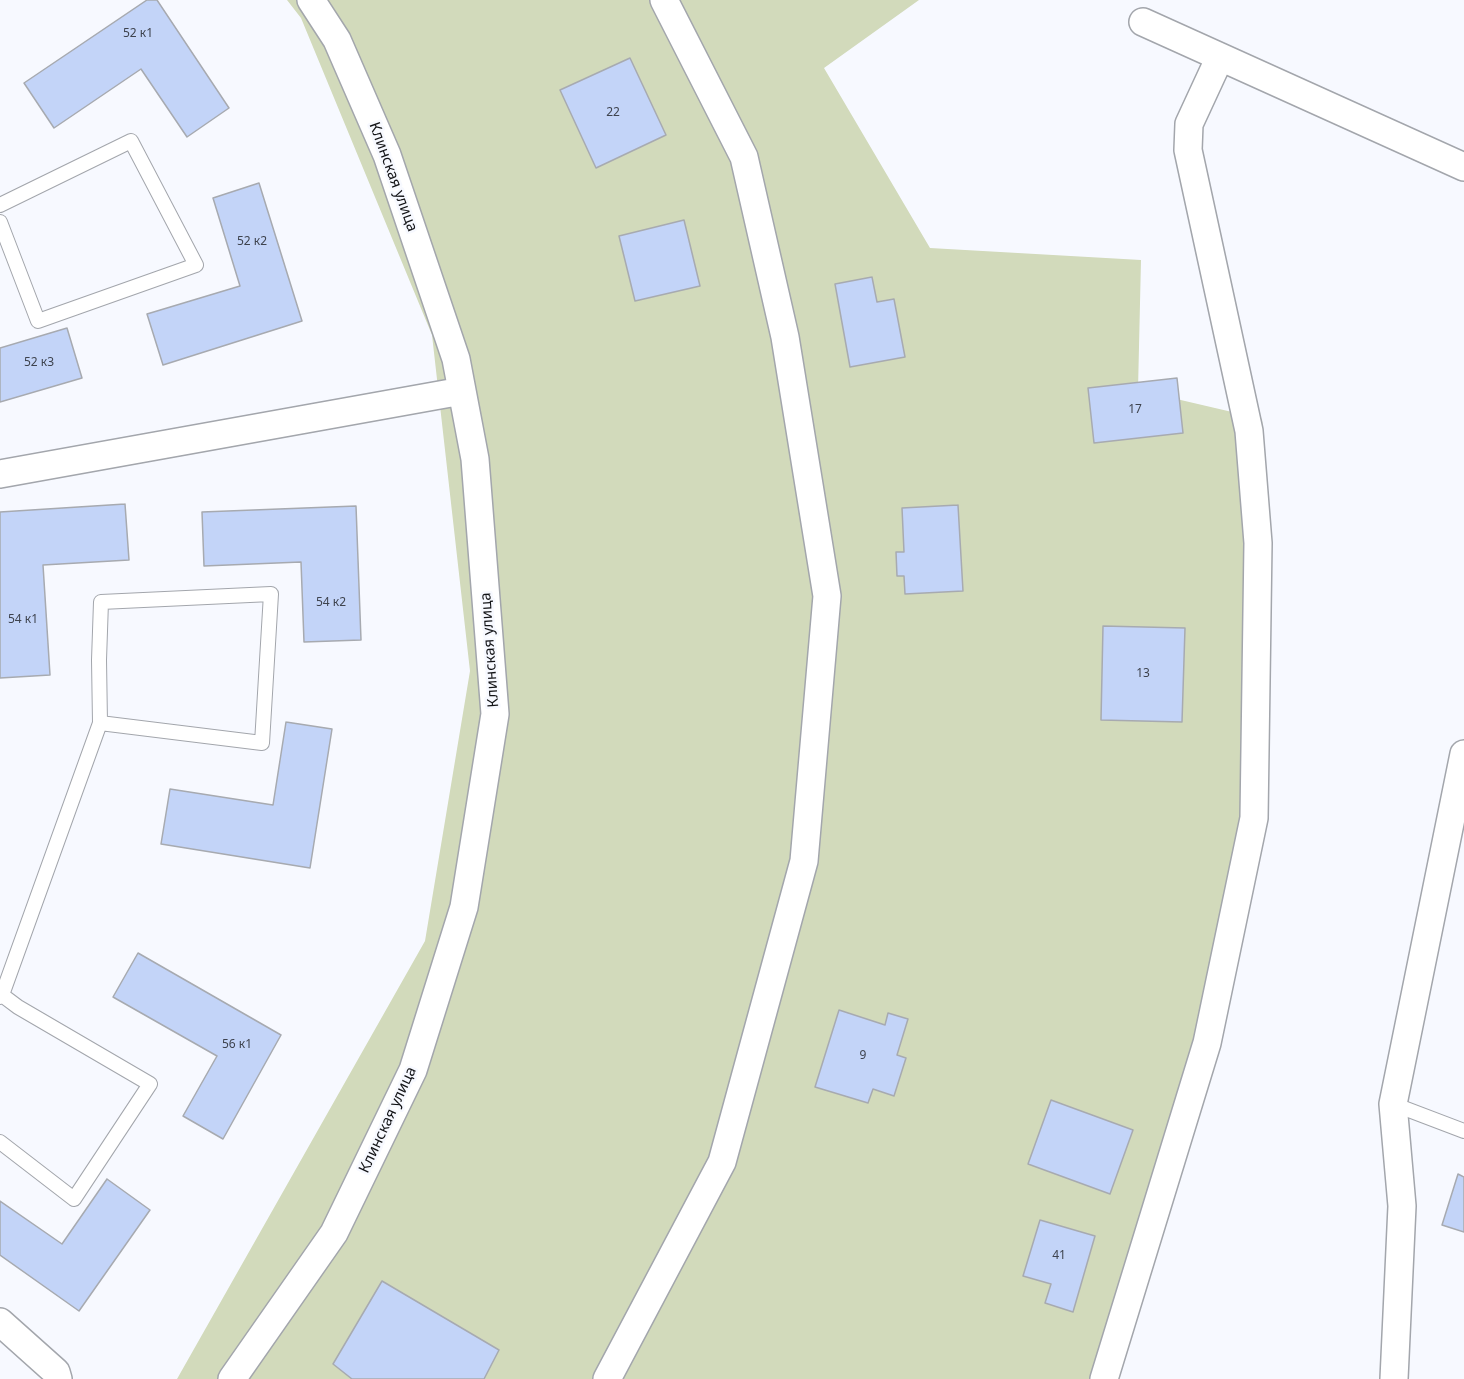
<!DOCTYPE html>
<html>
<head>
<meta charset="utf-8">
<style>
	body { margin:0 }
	canvas { display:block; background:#f7f9ff }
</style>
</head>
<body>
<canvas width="1464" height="1379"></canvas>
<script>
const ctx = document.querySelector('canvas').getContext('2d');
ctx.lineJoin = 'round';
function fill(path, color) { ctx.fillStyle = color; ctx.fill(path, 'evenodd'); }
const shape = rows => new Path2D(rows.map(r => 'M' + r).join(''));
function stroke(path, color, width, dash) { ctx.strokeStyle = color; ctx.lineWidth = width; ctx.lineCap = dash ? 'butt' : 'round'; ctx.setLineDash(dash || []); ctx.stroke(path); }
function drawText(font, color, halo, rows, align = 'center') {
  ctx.font = font + ' "Noto Sans",sans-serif'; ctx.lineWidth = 5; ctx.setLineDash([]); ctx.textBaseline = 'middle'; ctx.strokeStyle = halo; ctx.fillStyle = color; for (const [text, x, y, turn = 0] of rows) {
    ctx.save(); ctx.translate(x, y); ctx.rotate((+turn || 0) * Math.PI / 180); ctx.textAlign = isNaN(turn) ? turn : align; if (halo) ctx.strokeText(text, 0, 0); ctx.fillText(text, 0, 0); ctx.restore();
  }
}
fill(shape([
	[287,0,919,0,824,68,930,248,1141,260,1138,390,1262,419,1272,543,1267,820,1221,1046,1119,1379,177,1379,425,941,470,671,432,335,301,18]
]), '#d2dabb');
const building = shape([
	[147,0,157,0,229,108,187,137,141,69,54,128,24,83,147,0],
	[630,58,666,135,596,168,560,90,630,58],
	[259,183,302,321,163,365,147,314,240,286,213,198,259,183],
	[684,220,700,286,635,301,619,236,684,220],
	[872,277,877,302,894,299,905,357,850,367,835,284,872,277],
	[67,328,82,378,0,402,0,348,67,328],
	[1177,378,1183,433,1094,443,1088,388,1177,378],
	[125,504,129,560,43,565,50,675,0,678,0,512,125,504],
	[958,505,963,591,905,594,904,576,897,576,896,552,904,552,902,508,958,505],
	[356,506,361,640,304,642,301,562,204,566,202,512,356,506],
	[1103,626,1185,628,1182,722,1101,720,1103,626],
	[286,722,332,729,310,868,161,844,170,789,273,805,286,722],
	[138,953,281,1035,223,1139,183,1116,217,1056,113,997,138,953],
	[839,1010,885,1025,888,1013,908,1019,897,1055,906,1058,894,1096,873,1089,868,1103,815,1087,839,1010],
	[1051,1100,1133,1130,1110,1194,1028,1164,1051,1100],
	[1458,1174,1464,1177,1464,1232,1442,1225,1458,1174],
	[107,1179,150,1210,79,1311,0,1255,0,1201,62,1244,107,1179],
	[1040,1220,1095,1236,1073,1312,1045,1303,1051,1284,1023,1276,1040,1220],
	[382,1281,499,1350,484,1379,352,1379,333,1364,382,1281]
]);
fill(building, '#c3d4f8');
stroke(building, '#a7aab0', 1.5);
const lane = shape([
	[0,205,131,141,196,265,38,321,0,222],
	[2,995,100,723,99,660,101,602,271,594,262,743,100,723],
	[0,997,2,995,18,1007,150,1084,74,1199,0,1142],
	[1393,1104,1464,1131]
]);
const street = shape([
	[1143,22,1464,167],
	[0,474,462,391],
	[0,1322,56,1372,58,1379],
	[232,1379,334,1233,413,1070,464,907,495,714,475,459,456,359,387,155,337,40,311,0],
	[607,1379,722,1162,804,861,827,596,785,337,744,157,664,0],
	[1104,1379,1207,1043,1254,818,1258,543,1249,431,1188,150,1189,124,1220,57],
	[1394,1379,1402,1206,1393,1104,1464,754]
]);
stroke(lane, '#a3a6ac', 16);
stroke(street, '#a3a6ac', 30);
stroke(lane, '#fff', 14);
stroke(street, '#fff', 27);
drawText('12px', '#3e434e', null, [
	["52 к1",138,34],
	["22",613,113],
	["52 к2",252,242],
	["52 к3",39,363],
	["17",1135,410],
	["54 к2",331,603],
	["54 к1",23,620],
	["13",1143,674],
	["56 к1",237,1045],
	["9",863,1056],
	["41",1059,1256]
]);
drawText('15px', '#121316', '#f7f9ff', [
	["Клинская улица",393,177,70],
	["Клинская улица",490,650,-94],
	["Клинская улица",388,1120,-65]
]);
</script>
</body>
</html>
